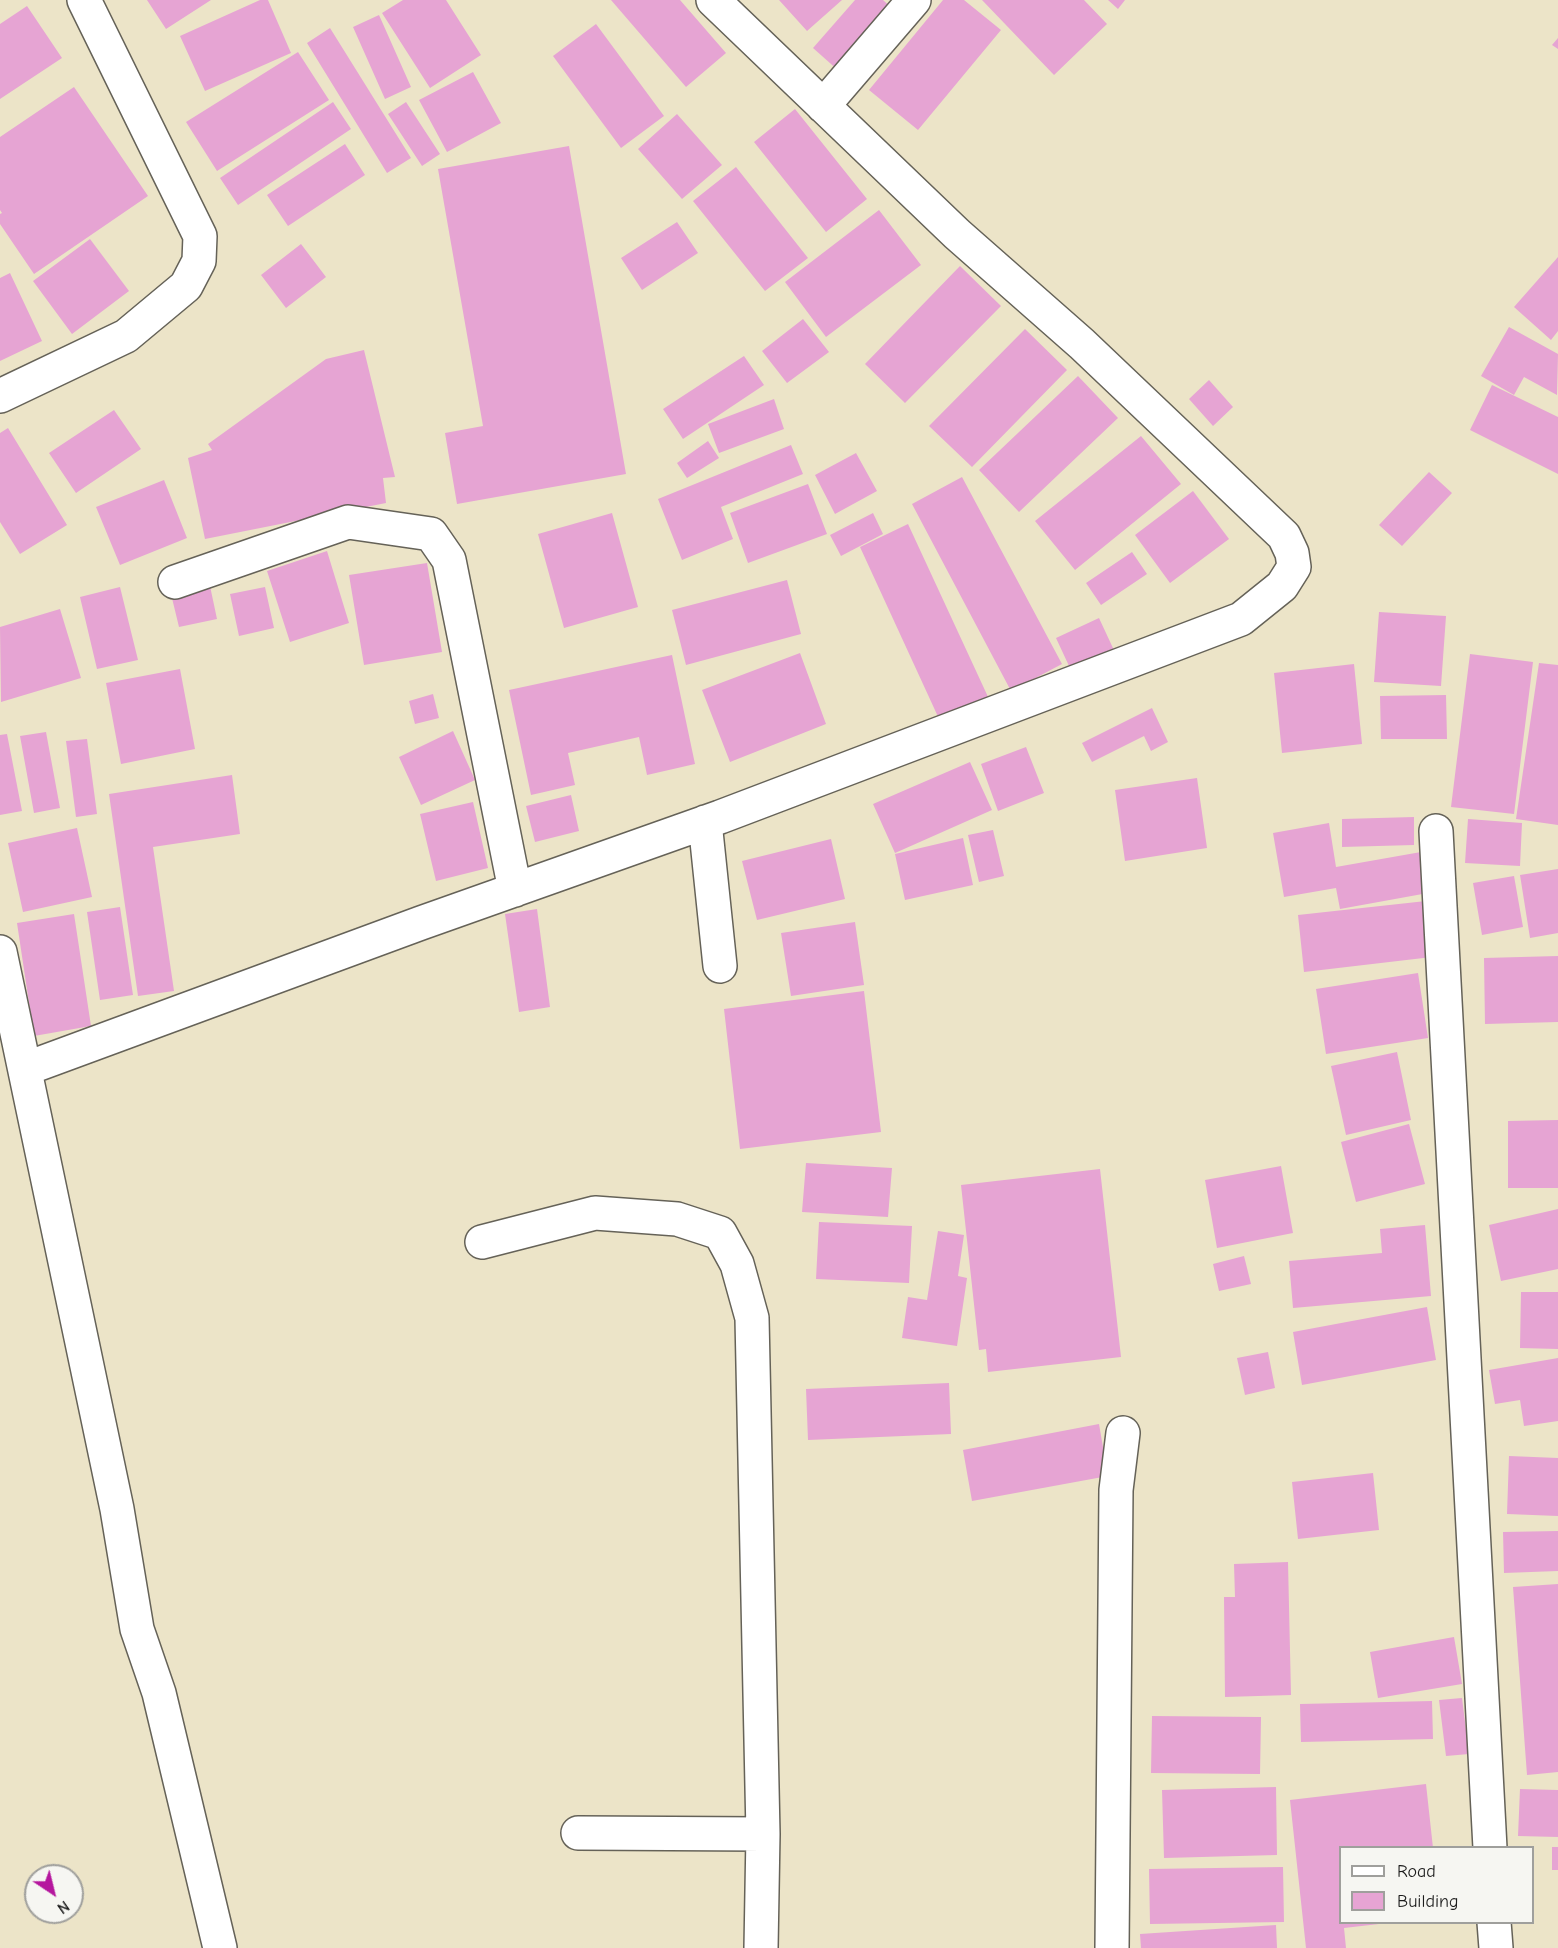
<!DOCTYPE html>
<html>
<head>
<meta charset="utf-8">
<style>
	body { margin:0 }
	#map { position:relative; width:1558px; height:1948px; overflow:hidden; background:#ece4c8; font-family:"Comic Neue",sans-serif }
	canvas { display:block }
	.legend { position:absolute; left:1339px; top:1846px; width:195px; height:78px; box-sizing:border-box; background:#f6f6f2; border:2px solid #9f9f9c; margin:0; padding:8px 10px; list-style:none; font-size:18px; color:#1c1c1c }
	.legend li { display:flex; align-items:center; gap:12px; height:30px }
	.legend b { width:30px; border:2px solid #9f9f9c }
	.north { position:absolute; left:24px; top:1864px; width:60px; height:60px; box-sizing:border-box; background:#f6f6f2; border:2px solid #9f9f9c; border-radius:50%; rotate:145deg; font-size:16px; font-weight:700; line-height:24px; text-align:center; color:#1c1c1c }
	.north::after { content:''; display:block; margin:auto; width:21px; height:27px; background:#b5179e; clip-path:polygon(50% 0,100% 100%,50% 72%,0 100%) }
</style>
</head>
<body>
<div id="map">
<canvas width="1558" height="1948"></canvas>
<ul class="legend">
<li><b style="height:8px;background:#fff"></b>Road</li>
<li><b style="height:16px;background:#e6a4d3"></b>Building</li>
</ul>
<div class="north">N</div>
</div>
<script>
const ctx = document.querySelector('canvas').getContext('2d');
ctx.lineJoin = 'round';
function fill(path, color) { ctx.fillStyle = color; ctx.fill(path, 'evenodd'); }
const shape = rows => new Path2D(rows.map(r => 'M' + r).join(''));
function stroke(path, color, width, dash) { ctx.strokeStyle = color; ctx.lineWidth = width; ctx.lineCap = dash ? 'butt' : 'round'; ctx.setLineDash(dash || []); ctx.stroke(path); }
fill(shape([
	[147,0,211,0,166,29],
	[260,0,268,0,291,53,205,91,180,36],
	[403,0,446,0,481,55,430,88,382,13],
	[611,0,680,0,726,53,686,87],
	[779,0,842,0,807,31],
	[855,0,883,0,894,10,840,72,813,48],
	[943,0,964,0,1001,30,918,130,869,90],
	[982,0,1084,0,1107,24,1054,75],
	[1108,0,1125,0,1118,9],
	[27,6,62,58,0,99,0,24],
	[379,15,411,87,385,99,353,27],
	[596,24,664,116,621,148,553,56],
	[330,28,411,158,387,173,307,43],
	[1558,38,1558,49,1552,45],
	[298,52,329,100,217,171,186,122],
	[473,72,501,123,447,152,419,100],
	[74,87,148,196,34,274,0,224,0,214,2,213,0,210,0,137],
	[333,102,351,129,238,205,220,178],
	[406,102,440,154,422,166,388,114],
	[795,109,867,199,826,232,754,142],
	[677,114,722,165,682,199,638,149],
	[345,144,365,175,288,226,267,195],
	[569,146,626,474,457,504,445,433,483,426,438,169],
	[736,167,808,258,765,291,693,201],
	[879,210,921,265,826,337,785,282],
	[677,222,698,253,642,290,621,258],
	[90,239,129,291,72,334,33,281],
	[301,244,326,277,286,308,261,275],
	[1558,257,1558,331,1551,340,1514,307],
	[960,266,1001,306,905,403,865,364],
	[10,273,42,341,0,361,0,278],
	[803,319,829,352,787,383,762,351],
	[1509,327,1558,354,1557,395,1524,377,1514,395,1481,376],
	[1025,329,1067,370,972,467,929,426],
	[364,350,395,477,383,478,386,503,205,539,188,458,212,450,208,444,326,359],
	[744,356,764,385,683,439,663,409],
	[1078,376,1118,418,1019,512,979,470],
	[1209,380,1233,407,1213,426,1189,399],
	[1492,385,1558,417,1558,474,1470,430],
	[774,399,784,429,719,453,708,424],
	[114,410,141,449,76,493,49,453],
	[8,428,67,525,20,554,0,522,0,433],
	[1141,436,1181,484,1075,570,1035,521],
	[708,441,719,458,687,478,677,463],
	[791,445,803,474,721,507,733,539,682,560,658,499],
	[856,453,877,491,835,514,815,475],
	[1429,472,1452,493,1402,546,1379,525],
	[962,477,1062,664,1011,691,912,504],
	[164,480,187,538,120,565,96,507],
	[808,484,827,534,748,563,730,513],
	[1193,491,1229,539,1170,583,1135,535],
	[612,513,638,607,564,628,538,534],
	[873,513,883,534,841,556,830,535],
	[908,524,989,699,940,721,860,547],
	[327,551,349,623,290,642,267,571],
	[1132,552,1147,574,1101,605,1086,583],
	[427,563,442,652,364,665,349,575],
	[787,580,801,634,686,665,672,610],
	[210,586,217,619,179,627,171,594],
	[120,587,138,660,97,669,80,597],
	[265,587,274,628,239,636,230,594],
	[60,609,81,678,1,702,0,627],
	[1379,612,1446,616,1441,686,1374,682],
	[1099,618,1119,661,1076,681,1056,638],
	[800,653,826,724,730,762,702,690],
	[1470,654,1533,662,1514,814,1451,807],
	[672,655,695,764,647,775,639,737,568,753,575,785,531,795,509,690],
	[1539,663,1558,665,1558,825,1516,819],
	[1354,664,1362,744,1282,753,1274,673],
	[180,669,195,749,121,764,106,683],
	[433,694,439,718,415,724,409,701],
	[1446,695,1447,739,1381,739,1380,696],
	[1152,708,1168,742,1151,751,1144,736,1092,762,1082,743],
	[453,731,475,780,421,805,399,757],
	[46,732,60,808,34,813,20,736],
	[7,734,22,811,0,815,0,735],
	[87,739,97,814,76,817,66,741],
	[1026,747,1044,793,998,811,981,764],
	[970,762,992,810,895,853,873,804],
	[232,775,240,834,153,847,174,991,138,996,109,794],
	[1197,778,1207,848,1125,861,1115,790],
	[571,795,579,831,535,842,526,806],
	[473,802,488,868,436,881,420,814],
	[1414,817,1414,845,1342,847,1342,819],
	[1468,819,1522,823,1520,866,1465,863],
	[1329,823,1336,867,1421,852,1428,893,1340,909,1336,888,1284,897,1273,833],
	[77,828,92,897,23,912,8,843],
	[993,830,1004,876,979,882,968,835],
	[963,838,973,885,905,900,895,854],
	[831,839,845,899,757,920,742,861],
	[1558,869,1558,933,1530,938,1520,875],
	[1514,876,1523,927,1482,935,1473,883],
	[1426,901,1432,957,1304,972,1298,915],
	[120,907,133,995,100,1000,87,912],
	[537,909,550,1007,519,1012,505,914],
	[74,914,91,1026,34,1036,17,923],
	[855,922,864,985,791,996,781,933],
	[1558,956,1558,1022,1485,1024,1484,958],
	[1418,973,1428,1038,1326,1054,1316,989],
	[864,991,881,1132,740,1149,724,1009],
	[1397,1052,1411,1120,1346,1135,1331,1066],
	[1558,1120,1558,1188,1508,1188,1508,1121],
	[1409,1124,1425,1184,1356,1202,1341,1142],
	[806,1163,892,1168,888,1217,802,1212],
	[1281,1166,1293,1233,1217,1248,1205,1180],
	[1100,1169,1121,1357,988,1372,986,1349,979,1350,961,1185],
	[1558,1209,1558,1269,1501,1281,1489,1225],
	[819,1222,912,1226,909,1283,816,1279],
	[1425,1225,1431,1296,1293,1308,1289,1261,1382,1253,1380,1229],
	[938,1231,964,1235,958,1276,967,1278,957,1346,902,1338,908,1297,927,1300],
	[1244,1256,1251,1284,1219,1291,1213,1264],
	[1521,1292,1558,1292,1558,1349,1520,1348],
	[1427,1307,1436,1360,1302,1385,1293,1332],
	[1268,1352,1275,1388,1245,1395,1237,1358],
	[1558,1358,1558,1421,1524,1426,1520,1400,1495,1404,1489,1370],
	[949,1383,951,1434,808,1440,806,1389],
	[1099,1424,1108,1476,972,1501,963,1450],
	[1509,1456,1558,1458,1558,1516,1507,1514],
	[1373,1473,1379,1530,1298,1539,1292,1482],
	[1558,1531,1558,1571,1504,1573,1503,1532],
	[1288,1562,1291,1695,1225,1697,1224,1597,1235,1597,1234,1564],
	[1558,1584,1558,1772,1527,1775,1513,1587],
	[1454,1637,1462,1684,1378,1698,1370,1652],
	[1462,1698,1469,1754,1446,1756,1439,1700],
	[1432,1701,1433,1739,1301,1742,1300,1704],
	[1152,1716,1261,1717,1260,1774,1151,1773],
	[1426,1784,1433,1848,1340,1848,1340,1922,1379,1924,1344,1928,1346,1948,1306,1948,1290,1800],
	[1276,1787,1277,1855,1164,1858,1162,1790],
	[1520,1789,1558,1790,1558,1837,1518,1836],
	[1552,1847,1558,1847,1558,1870,1552,1870],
	[1283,1867,1284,1922,1150,1924,1149,1869],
	[1276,1925,1277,1948,1141,1948,1140,1934]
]), '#e6a4d3');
const minor = shape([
	[823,106,914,0],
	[0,396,126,336,186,286,199,261,200,236,84,0],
	[175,582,348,522,431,534,449,560,515,890],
	[705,822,720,966],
	[1436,831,1490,1848],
	[0,952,117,1509,137,1629,159,1693,220,1948],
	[25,1069,421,923,720,817,1241,619,1282,586,1294,567,1292,553,1284,536,1082,344,957,234,713,0],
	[482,1242,595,1213,677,1219,720,1233,737,1264,752,1318,763,1834,761,1948],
	[578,1833,763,1834],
	[1494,1922,1496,1948],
	[1112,1948,1116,1490,1123,1433]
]);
stroke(minor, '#656258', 36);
stroke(minor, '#fff', 33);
</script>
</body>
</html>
